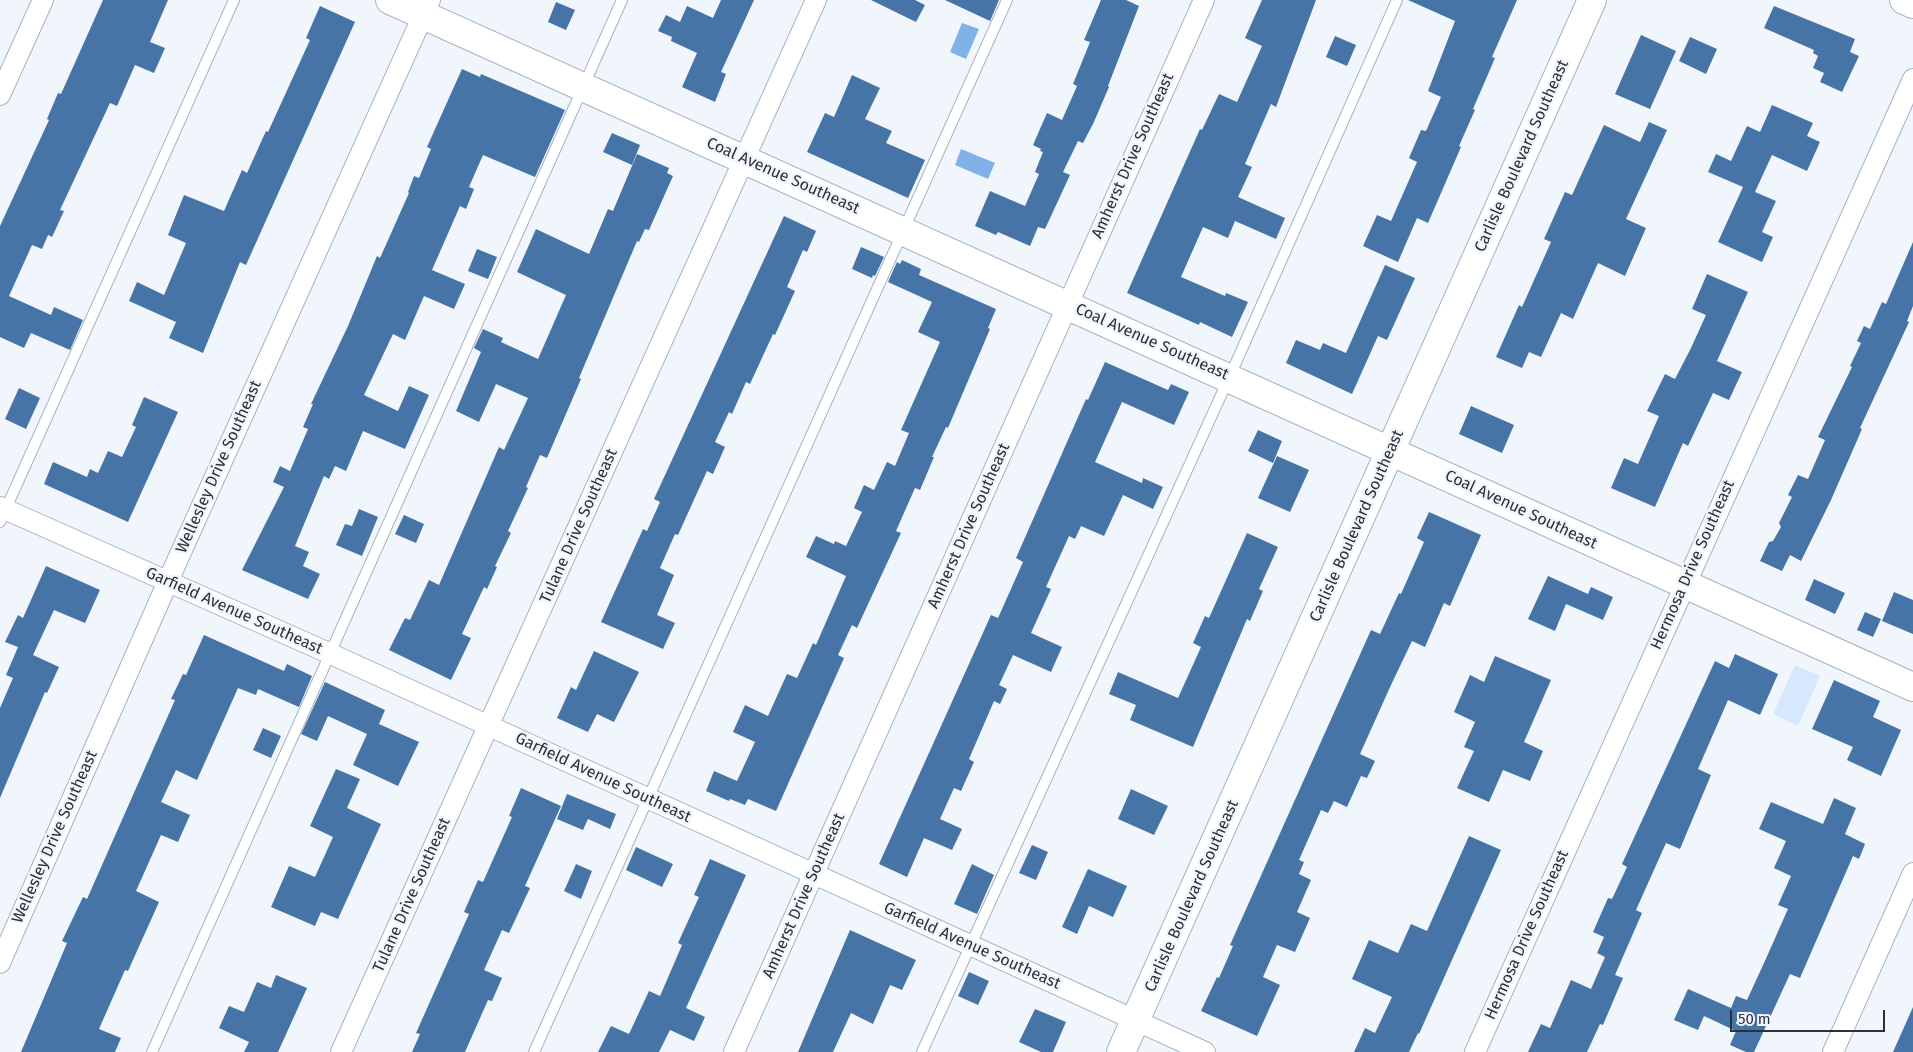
<!DOCTYPE html>
<html>
<head>
<meta charset="utf-8">
<style>
	body { margin:0 }
	#map { position:relative; width:1913px; height:1052px; overflow:hidden; background:#f1f6fc; font-family:"Fira Sans",sans-serif }
	canvas { display:block }
	.scale { position:absolute; left:1730px; top:1010px; width:155px; height:22px; box-sizing:border-box; border:2px solid #2c3137; border-top:0; padding-left:6px; font-size:15px; line-height:18px; white-space:nowrap; color:#2c3137; -webkit-text-stroke:4px #f1f6fc; paint-order:stroke }
</style>
</head>
<body>
<div id="map">
<canvas width="1913" height="1052"></canvas>
<div class="scale">50 m</div>
</div>
<script>
const ctx = document.querySelector('canvas').getContext('2d');
ctx.lineJoin = 'round';
function fill(path, color) { ctx.fillStyle = color; ctx.fill(path, 'evenodd'); }
const shape = rows => new Path2D(rows.map(r => 'M' + r).join(''));
function stroke(path, color, width, dash) { ctx.strokeStyle = color; ctx.lineWidth = width; ctx.lineCap = dash ? 'butt' : 'round'; ctx.setLineDash(dash || []); ctx.stroke(path); }
function drawText(font, color, halo, rows, align = 'center') {
  ctx.font = font + ' "Fira Sans",sans-serif'; ctx.lineWidth = 5; ctx.setLineDash([]); ctx.textBaseline = 'middle'; ctx.strokeStyle = halo; ctx.fillStyle = color; for (const [text, x, y, turn = 0] of rows) {
    ctx.save(); ctx.translate(x, y); ctx.rotate((+turn || 0) * Math.PI / 180); ctx.textAlign = isNaN(turn) ? turn : align; if (halo) ctx.strokeText(text, 0, 0); ctx.fillText(text, 0, 0); ctx.restore();
  }
}
fill(shape([
	[1795,665,1820,676,1798,726,1773,714]
]), '#d6e8fe');
fill(shape([
	[962,23,979,29,966,59,950,52],
	[961,149,995,163,988,179,955,165]
]), '#80b1e8');
fill(shape([
	[103,0,168,0,150,42,165,48,154,73,135,65,117,106,110,103,60,210,64,211,52,237,48,235,42,249,32,245,9,296,51,315,54,307,83,320,70,350,31,333,24,348,0,337,0,226,49,120,47,119,58,93,61,94],
	[721,0,754,0,721,72,726,74,715,102,682,87,697,53,671,41,672,37,658,31,666,15,680,22,687,6,713,18],
	[871,0,915,0,925,5,916,22],
	[945,0,999,0,990,21],
	[1101,0,1126,0,1139,6,1108,86,1109,87,1093,124,1083,143,1078,141,1063,172,1070,175,1045,229,1038,227,1030,246,998,232,996,235,975,226,990,191,1025,206,1039,174,1035,172,1043,152,1040,151,1041,149,1033,145,1047,113,1062,120,1077,86,1073,84,1090,42,1084,40],
	[1262,0,1316,0,1276,107,1271,104,1245,164,1252,167,1238,197,1285,218,1276,239,1235,221,1228,238,1203,227,1181,277,1225,296,1226,293,1248,302,1232,337,1200,322,1199,325,1127,293,1200,129,1202,130,1219,94,1237,102,1262,46,1245,38],
	[1408,0,1517,0,1492,57,1495,58,1473,109,1475,110,1459,146,1461,147,1428,223,1417,218,1398,262,1363,246,1377,215,1391,221,1417,162,1409,158,1421,130,1426,131,1441,97,1428,91,1455,21],
	[556,2,575,10,566,30,548,22],
	[320,6,355,22,246,265,240,262,203,353,169,338,176,322,129,301,137,282,164,295,186,243,168,235,184,195,224,211,242,170,247,173,266,131,268,132,310,40,306,38],
	[1774,6,1855,39,1850,52,1859,56,1842,92,1820,82,1824,73,1813,68,1818,56,1813,53,1814,50,1764,28],
	[1641,35,1676,51,1650,109,1615,94],
	[1335,36,1356,45,1347,66,1326,57],
	[1690,37,1717,49,1706,74,1679,61],
	[462,69,480,77,481,74,565,110,535,177,483,155,469,187,474,189,466,209,460,206,432,270,465,284,454,309,424,296,405,340,393,334,364,395,398,411,409,386,429,395,405,449,363,431,346,471,335,466,329,479,324,476,295,546,309,552,303,566,320,574,308,599,242,570,284,487,273,482,280,466,290,471,308,429,303,427,313,404,311,404,348,326,377,256,380,258,409,193,408,192,414,176,419,178,431,149,427,147],
	[852,75,880,88,865,119,892,131,886,143,925,160,908,198,807,152,825,113,834,117],
	[1772,105,1813,123,1807,136,1820,142,1807,171,1772,155,1755,192,1776,201,1762,232,1773,237,1762,262,1718,242,1743,187,1708,172,1716,154,1731,161,1747,126,1760,132],
	[1649,122,1667,130,1626,219,1646,228,1625,276,1598,263,1573,319,1561,313,1541,357,1529,352,1522,368,1496,357,1519,305,1522,307,1551,242,1544,239,1565,192,1572,195,1604,125,1640,142],
	[612,133,640,145,632,165,603,152],
	[637,154,669,168,667,173,673,176,649,230,645,229,639,242,637,241,579,378,581,379,547,458,540,455,526,487,528,488,508,531,511,533,495,566,497,567,487,589,484,587,462,634,471,638,451,680,389,650,405,618,410,620,429,580,439,585,499,447,504,450,528,398,496,384,479,422,456,411,481,352,474,348,483,329,503,338,501,342,538,359,566,295,517,272,536,229,589,254,608,209,613,211],
	[784,216,816,231,807,252,803,250,787,287,795,291,775,335,773,334,750,384,746,382,732,414,729,412,715,442,725,447,713,474,707,471,678,535,675,534,660,568,674,575,657,615,675,623,663,649,601,622,643,529,647,531,660,502,654,499],
	[1913,242,1913,306,1907,321,1909,322,1860,428,1862,429,1831,500,1801,561,1790,555,1782,571,1760,561,1769,542,1773,541,1781,527,1779,523,1792,497,1788,495,1798,475,1808,479,1825,440,1818,437,1852,367,1850,366,1861,343,1857,341,1864,326,1870,329,1882,302,1886,304],
	[861,247,884,257,875,276,873,275,872,278,852,269],
	[477,249,497,257,488,279,468,271],
	[902,260,921,269,919,275,996,309,988,328,990,329,948,428,946,427,932,457,934,457,920,490,915,488,896,531,901,533,857,628,852,625,838,655,844,658,776,811,748,799,745,805,730,799,729,801,706,791,714,771,737,781,755,742,733,732,745,705,768,716,787,674,797,678,813,643,816,645,846,576,806,557,816,536,834,544,835,541,846,546,862,512,854,508,864,485,874,490,887,462,895,466,909,433,901,430,940,342,918,332,932,302,888,282,897,262,900,264],
	[1385,265,1415,278,1387,340,1378,336,1352,394,1286,363,1296,340,1320,350,1323,343,1346,353],
	[1707,274,1748,292,1717,361,1742,372,1729,400,1713,393,1688,446,1683,443,1655,507,1611,488,1624,458,1638,464,1659,416,1647,411,1665,374,1675,379,1691,348,1706,315,1692,309],
	[1105,362,1168,390,1171,384,1189,392,1174,425,1122,402,1095,462,1142,483,1143,478,1163,487,1153,509,1123,495,1104,536,1081,526,1075,539,1069,536,1046,587,1051,589,1031,633,1062,647,1051,672,1013,655,999,685,1007,689,1000,704,994,701,969,759,974,762,961,791,954,788,940,819,962,829,952,850,924,838,907,877,879,864,991,615,998,618,1023,562,1016,558,1086,399,1088,400],
	[19,388,40,398,26,429,5,419],
	[144,397,178,412,128,522,44,484,53,462,87,477,90,469,98,473,108,451,122,457,136,427,132,425],
	[1471,406,1514,425,1502,453,1459,434],
	[1258,430,1282,441,1273,463,1248,451],
	[1277,456,1309,470,1290,512,1258,498],
	[359,509,378,517,362,556,336,545,345,524,352,526],
	[1429,512,1481,535,1450,606,1444,603,1425,647,1412,641,1391,685,1360,754,1375,761,1367,778,1361,776,1347,807,1334,801,1328,813,1321,810,1299,860,1304,862,1299,874,1311,880,1297,912,1310,918,1295,952,1277,945,1263,977,1280,985,1257,1036,1201,1011,1217,977,1219,978,1233,946,1230,945,1238,927,1371,630,1380,634,1399,593,1401,594,1424,542,1417,538],
	[404,515,424,524,416,543,395,534],
	[1247,533,1278,547,1259,589,1263,591,1250,621,1247,619,1193,747,1130,720,1136,705,1109,694,1118,672,1178,698,1201,647,1193,643,1205,616,1209,618],
	[46,566,100,590,85,623,54,610,33,655,59,667,47,693,45,692,0,798,0,708,13,678,6,675,18,647,5,642,18,615,23,618],
	[1548,576,1588,594,1591,587,1613,597,1603,620,1566,604,1555,631,1528,619],
	[1814,579,1845,593,1835,614,1805,600],
	[1894,592,1913,600,1913,634,1882,621],
	[1865,612,1881,619,1873,637,1857,630],
	[204,635,284,671,287,664,312,676,299,707,258,689,256,695,238,688,197,780,176,770,161,802,190,815,178,842,161,835,136,891,159,902,128,971,125,970,99,1029,121,1038,115,1052,21,1052,67,943,62,941,83,897,87,899,175,700,171,699,183,674,186,675],
	[594,651,639,672,614,722,597,714,588,732,557,718,571,687,576,690],
	[1735,654,1778,674,1760,715,1728,700,1698,769,1711,775,1680,849,1666,843,1636,910,1642,913,1615,975,1623,978,1603,1025,1600,1024,1587,1052,1528,1052,1541,1024,1550,1028,1571,980,1591,989,1605,957,1597,953,1604,937,1593,932,1608,898,1612,899,1627,867,1622,864,1715,661,1729,668],
	[1495,656,1551,680,1524,742,1543,751,1530,781,1503,770,1489,802,1457,788,1474,751,1464,747,1475,722,1454,712,1470,675,1484,682],
	[1834,680,1880,701,1873,717,1901,730,1881,776,1847,760,1853,747,1812,729],
	[325,682,385,710,379,724,419,742,398,786,353,765,367,734,328,716,317,741,301,734],
	[263,728,281,736,271,758,253,750],
	[336,769,360,779,347,808,381,824,338,919,321,912,315,926,271,907,289,866,315,877,333,837,310,826],
	[521,788,561,806,525,886,530,888,509,933,502,930,484,970,502,978,492,1001,488,1000,465,1052,412,1052,420,1034,416,1033,469,914,464,912,478,880,483,882,512,817,509,816],
	[1131,789,1168,806,1154,835,1118,819],
	[567,794,616,814,610,829,588,819,583,830,557,819],
	[1834,798,1856,808,1845,834,1865,844,1859,859,1853,856,1800,978,1790,974,1754,1052,1746,1052,1730,1045,1736,1031,1704,1016,1698,1030,1674,1020,1688,989,1731,1008,1736,996,1747,1000,1764,963,1788,909,1778,905,1791,876,1774,868,1786,841,1759,829,1771,802,1823,824],
	[1469,836,1501,850,1419,1034,1418,1033,1409,1052,1354,1052,1365,1028,1375,1033,1392,997,1352,979,1369,940,1398,953,1411,924,1427,931],
	[1032,845,1048,852,1036,880,1019,873],
	[636,847,673,864,662,887,626,870],
	[710,859,746,875,686,1008,705,1017,694,1041,670,1030,659,1052,598,1052,611,1026,629,1034,649,991,660,996,682,945,678,943,699,897,694,895],
	[576,864,592,871,581,899,564,891],
	[972,864,994,875,977,914,954,904],
	[1088,869,1127,886,1113,917,1089,906,1077,934,1062,927],
	[850,930,916,960,902,990,890,985,873,1024,851,1013,833,1052,798,1052],
	[969,972,989,981,978,1005,958,996],
	[276,975,307,988,278,1052,244,1052,249,1042,219,1028,229,1006,244,1012,257,982,271,988],
	[1913,1007,1913,1052,1893,1052],
	[1035,1009,1066,1022,1053,1052,1041,1052,1019,1042]
]), '#4674a7');
const lane = shape([
	[0,522,234,0],
	[152,1052,622,0],
	[534,1052,1007,0],
	[922,1052,1238,358,1397,0]
]);
const street = shape([
	[0,95,43,0],
	[0,507,331,654,1205,1052],
	[0,963,177,561,430,0],
	[341,1052,816,0],
	[734,1052,1204,0],
	[1475,1052,1913,79],
	[1833,1052,1913,873]
]);
const secondary = shape([
	[390,0,1913,687],
	[1904,0,1913,4],
	[1121,1052,1592,0]
]);
stroke(lane, '#a6b3c2', 12);
stroke(street, '#a6b3c2', 22);
stroke(secondary, '#a6b3c2', 30);
stroke(lane, '#fff', 10);
stroke(street, '#fff', 20);
stroke(secondary, '#fff', 28);
drawText('16px', '#2c3137', '#f1f6fc', [
	["Amherst Drive Southeast",1133,156,-66],
	["Carlisle Boulevard Southeast",1522,156,-66],
	["Coal Avenue Southeast",783,176,24],
	["Coal Avenue Southeast",1152,342,24],
	["Wellesley Drive Southeast",219,467,-66],
	["Coal Avenue Southeast",1521,510,25],
	["Tulane Drive Southeast",579,526,-66],
	["Amherst Drive Southeast",969,526,-66],
	["Carlisle Boulevard Southeast",1357,526,-66],
	["Hermosa Drive Southeast",1693,565,-66],
	["Garfield Avenue Southeast",234,611,24],
	["Garfield Avenue Southeast",603,778,25],
	["Wellesley Drive Southeast",55,837,-66],
	["Tulane Drive Southeast",412,895,-66],
	["Amherst Drive Southeast",804,896,-66],
	["Carlisle Boulevard Southeast",1192,896,-66],
	["Hermosa Drive Southeast",1527,935,-66],
	["Garfield Avenue Southeast",972,946,24]
]);
</script>
</body>
</html>
